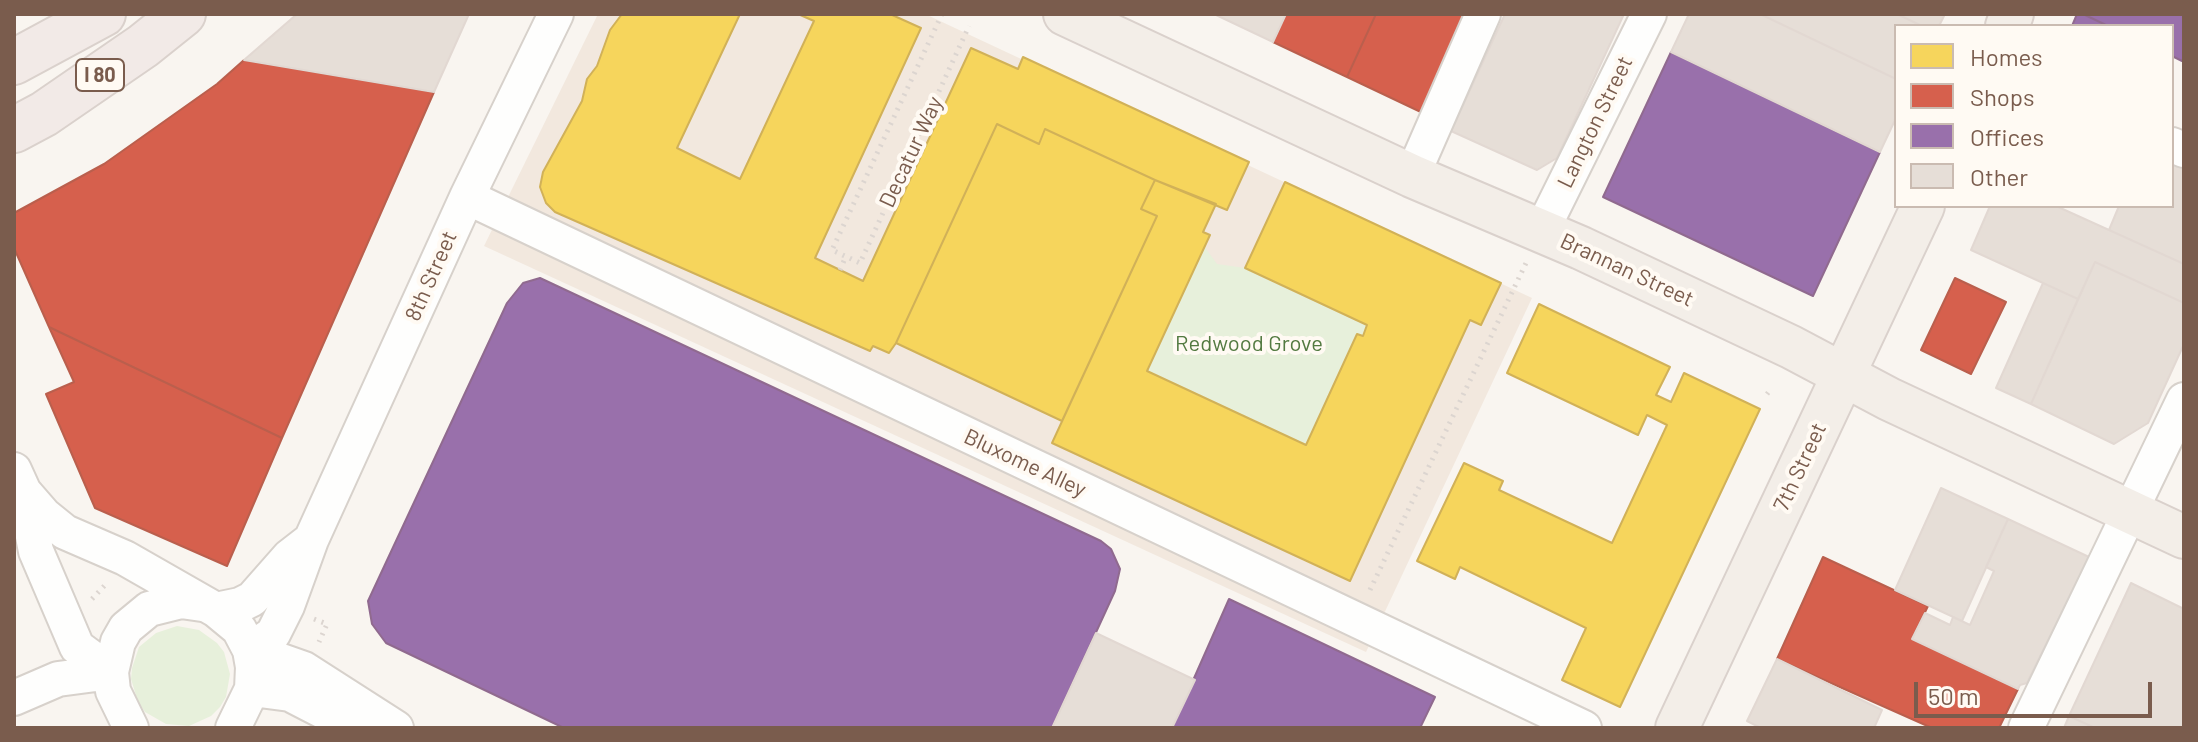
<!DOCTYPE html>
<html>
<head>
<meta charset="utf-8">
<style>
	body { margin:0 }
	#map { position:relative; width:2198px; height:742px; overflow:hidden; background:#f9f5f0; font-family:Barlow,sans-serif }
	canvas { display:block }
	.frame { position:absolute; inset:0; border:16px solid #7a5c4d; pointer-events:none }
	.legend { position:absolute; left:1894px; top:24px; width:280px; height:184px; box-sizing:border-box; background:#fffaf3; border:2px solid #cabbb1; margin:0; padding:10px 14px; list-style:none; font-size:24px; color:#7a5c4d }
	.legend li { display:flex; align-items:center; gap:16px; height:40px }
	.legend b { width:40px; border:2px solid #cabbb1 }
	.scale { position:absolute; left:1914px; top:682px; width:238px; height:36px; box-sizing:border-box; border:4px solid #7a5c4d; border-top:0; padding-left:10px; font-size:24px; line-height:28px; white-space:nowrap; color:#7a5c4d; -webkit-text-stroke:6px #fffaf3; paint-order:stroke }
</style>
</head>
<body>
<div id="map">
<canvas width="2198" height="742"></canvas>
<div class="frame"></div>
<ul class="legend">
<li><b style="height:22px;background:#f6d55c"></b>Homes</li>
<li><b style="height:22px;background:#d6604d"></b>Shops</li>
<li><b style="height:22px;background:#9970ab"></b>Offices</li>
<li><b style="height:22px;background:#e6ded7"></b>Other</li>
</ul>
<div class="scale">50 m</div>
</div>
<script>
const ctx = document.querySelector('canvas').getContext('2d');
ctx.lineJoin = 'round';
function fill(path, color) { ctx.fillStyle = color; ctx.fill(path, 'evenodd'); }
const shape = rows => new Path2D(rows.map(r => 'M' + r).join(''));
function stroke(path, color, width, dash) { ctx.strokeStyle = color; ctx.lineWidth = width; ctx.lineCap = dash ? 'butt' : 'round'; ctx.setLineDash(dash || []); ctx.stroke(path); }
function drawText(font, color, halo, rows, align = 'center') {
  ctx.font = font + ' Barlow,sans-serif'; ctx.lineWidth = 8; ctx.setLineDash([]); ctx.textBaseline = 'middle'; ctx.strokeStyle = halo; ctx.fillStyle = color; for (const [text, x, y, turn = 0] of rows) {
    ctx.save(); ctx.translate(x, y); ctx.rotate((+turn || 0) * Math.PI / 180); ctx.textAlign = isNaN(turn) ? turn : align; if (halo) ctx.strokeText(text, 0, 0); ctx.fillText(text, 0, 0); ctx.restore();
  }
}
fill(shape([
	[598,14,925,14,1532,298,1366,652,484,246]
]), '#f2e8de');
fill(shape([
	[1204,246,1217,264,1245,268,1367,325,1363,336,1356,334,1306,445,1147,371],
	[177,626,199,630,217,643,224,652,230,674,226,697,220,707,211,716,189,726,166,724,145,712,138,702,131,679,132,668,139,647,156,633]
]), '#e7f0db');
const homes = shape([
	[622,14,740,14,677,148,740,179,814,21,798,14,890,14,921,28,815,258,863,281,971,48,1018,69,1023,57,1249,162,1227,210,1155,180,1045,129,1039,144,997,124,896,343,889,353,873,346,870,351,555,212,546,203,540,187,543,172,582,101,587,79,597,66,610,30,622,14],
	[997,124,1039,144,1045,129,1155,180,1141,209,1157,216,1062,421,896,343,997,124],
	[1155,180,1216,204,1203,232,1210,235,1147,371,1306,445,1357,334,1363,336,1367,325,1245,268,1285,182,1501,283,1481,325,1470,320,1350,581,1052,443,1157,216,1141,209,1155,180],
	[1539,304,1670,367,1656,395,1671,402,1684,373,1760,409,1620,707,1562,680,1586,628,1460,567,1455,579,1417,561,1464,463,1503,481,1499,490,1612,543,1667,425,1647,415,1638,435,1507,373,1539,304]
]);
fill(homes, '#f6d55c');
stroke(homes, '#d1b158', 2);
const shops = shape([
	[1286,14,1376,14,1347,77,1273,42,1286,14],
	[1376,14,1471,14,1425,114,1347,77,1376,14],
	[244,60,434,92,282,438,49,327,14,248,14,213,104,164,217,84,244,60],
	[1955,278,2006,302,1971,374,1921,350,1955,278],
	[49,327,282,438,227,566,95,508,46,394,74,382,49,327],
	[1823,557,1928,606,1912,639,2018,689,1999,728,1932,728,1777,659,1823,557]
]);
fill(shops, '#d6604d');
stroke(shops, '#ba5f4d', 2);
const offices = shape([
	[2077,14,2083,14,2108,26,2072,26,2077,14],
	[2083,14,2184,14,2184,57,2182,61,2172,56,2172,26,2108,26,2083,14],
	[1671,52,1880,152,1813,296,1603,197,1671,52],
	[540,278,1101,541,1111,549,1120,569,1115,591,1052,728,564,728,386,643,372,624,368,601,507,303,523,283,540,278],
	[1229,599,1435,697,1420,728,1172,728,1229,599]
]);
fill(offices, '#9970ab');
stroke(offices, '#906a8f', 2);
const building = shape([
	[297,14,469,14,434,92,244,60,297,14],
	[1214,14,1286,14,1273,42,1214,14],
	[1505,14,1624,14,1557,158,1537,170,1451,131,1505,14],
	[1689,14,1760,14,1896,79,1896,118,1880,152,1671,52,1689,14],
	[1760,14,1897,14,1922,26,1896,26,1896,79,1760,14],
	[1897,14,1945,14,1939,26,1922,26,1897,14],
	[2172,163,2184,168,2184,264,2109,230,2119,206,2172,206,2172,163],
	[1990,206,2056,206,2184,264,2184,303,2095,262,2078,299,1971,250,1990,206],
	[2095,262,2184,303,2184,344,2148,423,2114,444,2031,404,2095,262],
	[2043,283,2078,299,2031,404,1996,388,2043,283],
	[1941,488,2008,519,1962,621,1895,590,1941,488],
	[2008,519,2089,557,2027,683,2020,685,2018,689,1912,639,1925,613,1950,625,1953,617,1970,625,1994,571,1986,567,2008,519],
	[2131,583,2184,609,2184,728,2095,728,2069,716,2131,583],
	[1096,633,1195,680,1172,728,1052,728,1096,633],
	[1777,659,1882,710,1874,728,1761,728,1747,721,1777,659],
	[2069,716,2095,728,2064,728,2069,716]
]);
fill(building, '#e6ded7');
stroke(building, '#e2d8d2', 2);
const minor = shape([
	[2172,145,2184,150],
	[1412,176,1483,14],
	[467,197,1584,728],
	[1542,230,1649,14],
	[14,470,24,492,36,551,77,647,111,672],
	[24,492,44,515,65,532,125,558,216,610,239,629,250,650,253,667,252,689,233,728],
	[216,610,240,605,252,599,289,557,307,543],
	[250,650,273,634,287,606,311,540,467,197,556,14],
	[250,650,304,669,396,728],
	[252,689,290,694,356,728],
	[14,698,58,679,111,672],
	[131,728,113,691,111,672,118,642,126,628,149,609,181,601,202,604],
	[2026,728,2184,400]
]);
const major = shape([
	[1065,14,1412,176,1581,248,1791,347,1889,399,2184,537],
	[2007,26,2012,14],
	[1677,728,1923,206]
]);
const highway = shape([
	[14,62,103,14],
	[14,130,44,114,143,46,183,14]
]);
stroke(minor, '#d7d1cb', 38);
stroke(major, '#dad1cc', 46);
stroke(highway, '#dad1cc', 48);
stroke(shape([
	[942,14,832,250,860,263,969,26],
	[840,270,846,256],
	[1767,394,1770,390],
	[1370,590,1526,263],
	[92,599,107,583],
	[314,619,327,624,319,642]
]), '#dcd5d0', 5, [2, 6]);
stroke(minor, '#fefefd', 34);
stroke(major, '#f3eee8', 42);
stroke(highway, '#f2eae7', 44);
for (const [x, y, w] of [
	[100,75,48]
]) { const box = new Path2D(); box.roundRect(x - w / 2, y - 16, w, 32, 6); ctx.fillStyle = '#fffaf3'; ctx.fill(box); stroke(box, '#7a5c4d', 2); }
drawText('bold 20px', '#7a5c4d', null, [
	["I 80",100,75]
]);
drawText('22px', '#7a5c4d', '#fffaf3', [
	["Langton Street",1595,122,-64],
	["Decatur Way",911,152,-65],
	["Brannan Street",1627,270,25],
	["8th Street",431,276,-66],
	["Bluxome Alley",1025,463,25],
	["7th Street",1800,467,-65]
]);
drawText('22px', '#537a41', '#fffaf3', [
	["Redwood Grove",1249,344]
]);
</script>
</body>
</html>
